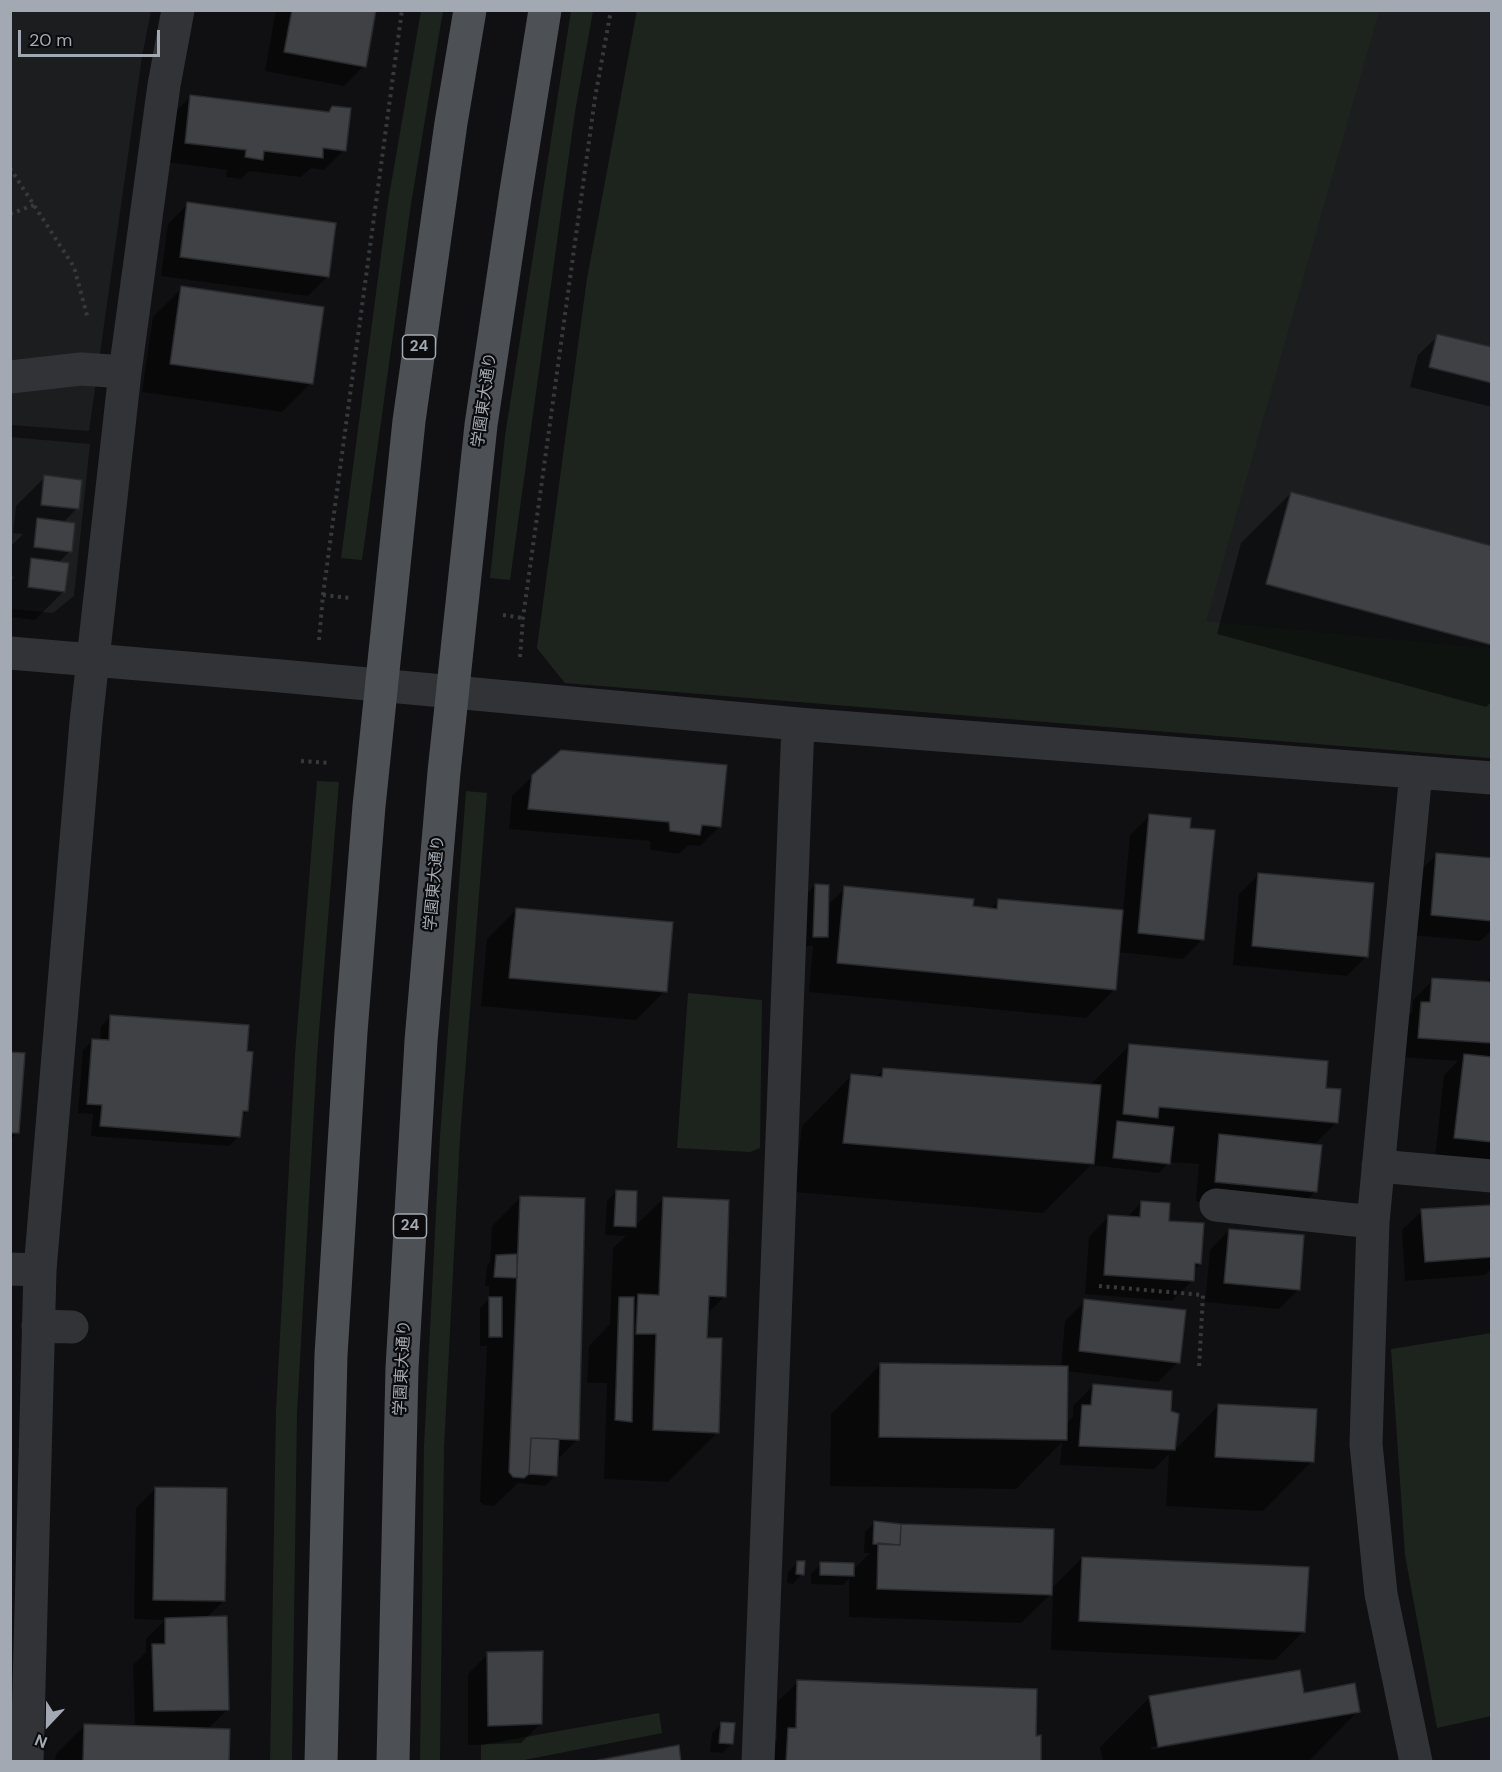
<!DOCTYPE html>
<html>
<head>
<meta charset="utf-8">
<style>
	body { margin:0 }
	#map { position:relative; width:1502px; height:1772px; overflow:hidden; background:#101012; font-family:"DM Sans",sans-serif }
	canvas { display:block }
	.frame { position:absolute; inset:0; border:12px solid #a2a9b2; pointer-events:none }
	.north { position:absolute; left:18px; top:1694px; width:60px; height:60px; -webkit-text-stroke:4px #0b0b0d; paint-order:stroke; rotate:202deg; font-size:16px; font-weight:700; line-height:24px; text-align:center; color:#a2a9b2 }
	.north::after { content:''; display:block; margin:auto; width:21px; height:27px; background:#a2a9b2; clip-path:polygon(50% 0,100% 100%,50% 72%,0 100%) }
	.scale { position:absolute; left:18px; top:30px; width:142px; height:27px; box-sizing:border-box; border:3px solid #a2a9b2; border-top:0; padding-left:8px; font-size:18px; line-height:21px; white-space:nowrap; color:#a2a9b2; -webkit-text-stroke:4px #0b0b0d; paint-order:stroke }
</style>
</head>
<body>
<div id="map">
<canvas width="1502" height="1772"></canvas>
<div class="frame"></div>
<div class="north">N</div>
<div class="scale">20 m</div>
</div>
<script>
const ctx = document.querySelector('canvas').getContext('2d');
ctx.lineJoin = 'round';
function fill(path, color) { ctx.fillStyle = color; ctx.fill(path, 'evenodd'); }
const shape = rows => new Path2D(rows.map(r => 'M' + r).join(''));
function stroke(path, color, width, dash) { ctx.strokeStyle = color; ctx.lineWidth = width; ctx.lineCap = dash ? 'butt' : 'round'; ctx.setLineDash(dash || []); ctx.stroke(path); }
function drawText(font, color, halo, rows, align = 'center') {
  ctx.font = font + ' "DM Sans","Noto Sans JP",sans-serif'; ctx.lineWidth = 4.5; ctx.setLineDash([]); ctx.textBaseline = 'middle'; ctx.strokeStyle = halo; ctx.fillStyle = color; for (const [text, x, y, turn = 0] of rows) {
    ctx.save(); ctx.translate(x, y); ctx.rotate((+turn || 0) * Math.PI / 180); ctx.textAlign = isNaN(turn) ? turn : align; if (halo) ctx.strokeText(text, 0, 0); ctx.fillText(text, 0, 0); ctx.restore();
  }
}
fill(shape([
	[10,11,151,11,142,57,89,431,11,425],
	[637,11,1491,11,1491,758,565,683,537,648,587,279],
	[10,437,90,444,74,596,53,613,11,609]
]), '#1c1d1f');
fill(shape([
	[637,10,1379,11,1206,621,1491,649,1491,758,565,683,537,648,587,279],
	[421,11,443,11,411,204,362,560,341,558,388,202],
	[571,11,593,11,575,112,510,580,490,578,505,436],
	[317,781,339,782,317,1056,297,1413,292,1761,270,1762,276,1411,295,1055],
	[466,791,487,793,460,1137,444,1447,440,1761,420,1762,424,1446,440,1136],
	[688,993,762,1000,760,1148,750,1152,677,1148],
	[1491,1333,1491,1716,1437,1728,1405,1555,1391,1349],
	[659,1713,662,1733,519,1761,481,1761,481,1745]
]), '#1d241d');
fill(shape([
	[276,10,374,10,364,66,344,86,265,71],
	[191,96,326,113,332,108,344,150,324,170,311,168,301,177,249,171,241,179,226,177,227,170,166,162,171,116],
	[188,204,327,277,308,296,161,276,168,224],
	[182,288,311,383,282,412,142,392,153,317],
	[1438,336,1492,349,1492,407,1410,387,1418,355],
	[45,477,77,508,63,523,70,551,58,563,64,591,35,620,10,617,10,581,15,577,10,576,10,547,23,534,13,533,16,506],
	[1291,493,1492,548,1492,701,1486,707,1217,634,1241,543],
	[533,776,720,826,700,846,688,845,679,854,651,850,650,841,509,829,512,796],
	[1150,815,1188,829,1203,939,1183,959,1118,952,1115,989,1086,1018,809,992,813,946,804,946,806,895,815,885,827,906,845,888,990,909,999,901,1123,912,1130,835],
	[1436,855,1492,860,1492,930,1480,941,1411,935,1417,874],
	[1259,874,1367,956,1347,976,1233,965,1239,894],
	[516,910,665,991,636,1020,481,1006,487,939],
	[1492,977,1492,1164,1435,1158,1444,1075,1458,1061,1399,1057,1401,1023,1412,1012,1413,1000,1433,980,1485,983],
	[111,1016,246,1053,247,1111,241,1116,239,1136,229,1146,91,1136,93,1114,78,1113,83,1050,93,1040,100,1041,101,1026],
	[1130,1045,1337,1122,1313,1146,1316,1191,1296,1211,1196,1201,1199,1164,1169,1162,1159,1173,1091,1165,1043,1213,794,1192,802,1126,851,1076,875,1078,884,1069,1089,1086],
	[10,1054,17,1133,10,1140],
	[616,1192,635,1192,634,1227,663,1199,724,1297,707,1314,706,1339,718,1432,668,1482,604,1479,607,1383,587,1383,589,1346,610,1324,613,1248,626,1236,605,1235,607,1201],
	[521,1197,577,1440,556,1461,555,1476,545,1486,518,1483,494,1506,484,1505,480,1502,487,1346,480,1346,480,1308,489,1299,489,1286,485,1286,487,1266,490,1262,492,1226],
	[1142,1202,1168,1222,1200,1264,1193,1271,1192,1281,1172,1301,1085,1294,1089,1237,1108,1217,1126,1218],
	[1492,1206,1492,1268,1485,1275,1405,1281,1402,1230,1422,1211],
	[1229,1230,1299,1289,1279,1309,1205,1302,1210,1250],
	[1085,1301,1178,1362,1158,1382,1066,1371,1066,1424,1073,1417,1073,1406,1093,1386,1177,1415,1174,1451,1218,1406,1312,1461,1263,1511,1166,1506,1169,1454,1154,1469,1060,1465,1062,1442,1016,1489,830,1486,831,1414,880,1365,1061,1367,1065,1321],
	[156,1488,224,1601,206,1618,228,1709,207,1730,227,1762,55,1762,56,1754,85,1725,135,1727,133,1665,146,1652,146,1639,165,1620,134,1619,136,1508],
	[875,1522,1050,1590,1082,1558,1304,1631,1275,1660,1051,1650,1053,1592,1021,1623,849,1617,849,1578,843,1585,811,1584,811,1574,821,1564,852,1571,870,1553,864,1553,865,1532],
	[798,1562,802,1574,793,1584,787,1583,788,1572],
	[488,1654,541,1723,521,1743,468,1745,468,1674],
	[798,1682,1039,1762,768,1762,768,1749,777,1741,778,1701],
	[1303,1694,1358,1711,1309,1761,1103,1762,1100,1747,1150,1697],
	[1253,1729,1253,1732,1151,1750,1151,1747],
	[722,1723,732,1744,722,1753,710,1752,712,1733]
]), '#0007');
const building = shape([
	[292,10,376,10,366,67,284,52,292,10],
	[190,95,329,112,332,106,351,108,346,151,323,148,323,158,264,151,263,160,245,157,246,150,185,143,190,95],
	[187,202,336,223,329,277,180,257,187,202],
	[181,286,324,307,313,384,170,364,181,286],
	[1437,334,1492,347,1492,383,1429,367,1437,334],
	[44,475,82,480,79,509,41,505,44,475],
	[1291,492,1492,546,1492,645,1266,584,1291,492],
	[37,518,75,523,72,552,34,547,37,518],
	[31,558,69,563,65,592,28,587,31,558],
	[561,750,727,765,721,827,702,825,700,835,670,831,669,822,528,809,532,775,561,750],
	[1149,814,1191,818,1190,828,1215,830,1204,940,1138,933,1149,814],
	[1436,853,1492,858,1492,921,1431,915,1436,853],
	[1258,873,1374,883,1368,957,1252,946,1258,873],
	[815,884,829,885,828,937,813,937,815,884],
	[844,886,974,899,973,906,997,909,998,899,1123,910,1116,990,837,963,844,886],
	[516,908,673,922,667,992,509,978,516,908],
	[1432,978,1492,982,1492,1043,1418,1038,1421,1002,1430,1002,1432,978],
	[110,1015,249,1025,247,1051,253,1052,248,1111,243,1111,240,1137,100,1126,102,1105,87,1104,92,1039,109,1040,110,1015],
	[1129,1044,1328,1061,1326,1088,1341,1089,1338,1123,1159,1107,1158,1118,1123,1114,1129,1044],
	[10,1052,25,1053,19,1133,10,1133,10,1052],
	[1464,1054,1492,1057,1492,1142,1454,1138,1464,1054],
	[883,1068,1101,1085,1094,1164,843,1143,851,1074,882,1077,883,1068],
	[1117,1121,1174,1127,1170,1164,1113,1158,1117,1121],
	[1219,1134,1322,1145,1317,1192,1215,1182,1219,1134],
	[616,1190,637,1191,636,1227,614,1226,616,1190],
	[520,1196,585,1198,579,1440,531,1438,529,1474,524,1478,513,1477,509,1472,520,1196],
	[663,1197,729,1200,726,1297,709,1296,707,1338,722,1338,719,1433,653,1430,656,1334,636,1334,638,1294,659,1295,663,1197],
	[1141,1201,1170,1203,1169,1221,1204,1223,1201,1264,1195,1263,1194,1281,1104,1275,1108,1215,1140,1217,1141,1201],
	[1492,1205,1492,1257,1425,1262,1421,1209,1492,1205],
	[1229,1229,1304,1235,1300,1290,1224,1283,1229,1229],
	[517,1254,517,1278,494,1277,496,1255,517,1254],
	[489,1297,502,1297,502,1337,489,1337,489,1297],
	[619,1297,634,1297,632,1422,615,1420,619,1297],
	[1084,1299,1186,1310,1180,1363,1079,1351,1084,1299],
	[880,1363,1068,1366,1067,1440,879,1437,880,1363],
	[1093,1384,1172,1391,1171,1411,1179,1414,1175,1450,1079,1446,1082,1405,1091,1405,1093,1384],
	[1218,1404,1317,1409,1314,1462,1215,1457,1218,1404],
	[531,1438,559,1439,557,1476,529,1474,531,1438],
	[155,1487,227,1488,225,1601,153,1600,155,1487],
	[874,1521,901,1524,900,1545,873,1544,874,1521],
	[901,1524,1054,1529,1052,1595,877,1589,878,1543,900,1545,901,1524],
	[1082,1557,1309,1567,1305,1632,1079,1621,1082,1557],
	[797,1561,805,1561,804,1575,796,1574,797,1561],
	[820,1562,854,1563,854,1576,820,1575,820,1562],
	[227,1616,229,1710,154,1711,152,1644,165,1644,165,1618,227,1616],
	[543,1651,542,1724,488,1726,487,1652,543,1651],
	[1300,1670,1304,1693,1355,1683,1360,1712,1158,1747,1149,1696,1300,1670],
	[797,1680,1037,1689,1036,1736,1041,1735,1041,1762,786,1762,788,1728,796,1728,797,1680],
	[721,1722,735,1723,733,1744,719,1743,721,1722],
	[84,1724,230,1729,229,1762,83,1762,84,1724],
	[679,1745,681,1762,588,1762,679,1745]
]);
fill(building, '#3f4145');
stroke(building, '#2a2b2e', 1.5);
stroke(shape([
	[10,168,74,267,88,319],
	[10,214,34,205],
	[323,595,350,598],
	[503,615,523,618],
	[319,640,323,595,402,10],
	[520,657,523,618,595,98,611,10],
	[301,761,331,763],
	[1099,1286,1203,1295,1199,1368]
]), '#373a3d', 4, [3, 4.5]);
stroke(shape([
	[10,377,81,369,125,372],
	[10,653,281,676,798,724,1492,778],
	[1416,772,1373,1222,1366,1444,1381,1594,1416,1762],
	[1378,1166,1492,1176],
	[1216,1205,1373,1222],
	[10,1269,40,1270],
	[38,1326,72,1327],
	[27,1762,40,1270,86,722,125,372,164,85,178,10],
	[758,1762,798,724]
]), '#313337', 33);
stroke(shape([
	[321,1762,331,1355,351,1032,369,806,409,421,451,123,470,10],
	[393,1762,402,1368,421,1041,444,772,481,425,516,191,545,10]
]), '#4d5055', 33);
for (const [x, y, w] of [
	[419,347,33],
	[410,1226,33]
]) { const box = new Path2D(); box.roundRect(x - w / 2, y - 12, w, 24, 4.5); ctx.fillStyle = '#0b0b0d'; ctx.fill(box); stroke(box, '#a2a9b2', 1.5); }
drawText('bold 15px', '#a2a9b2', null, [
	["24",419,347],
	["24",410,1226]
]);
drawText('16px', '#a2a9b2', '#0b0b0d', [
	["学園東大通り",485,400,-82],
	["学園東大通り",435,883,-85],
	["学園東大通り",403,1368,-87]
]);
</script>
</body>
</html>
